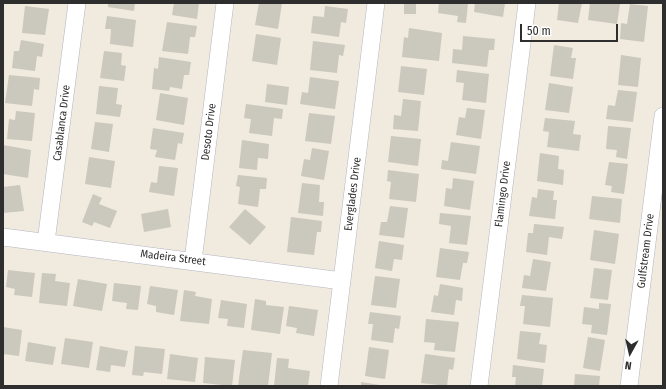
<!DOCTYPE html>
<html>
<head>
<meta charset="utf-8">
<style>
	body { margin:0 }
	#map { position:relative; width:666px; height:389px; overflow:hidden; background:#f0eadf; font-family:"Fira Sans Condensed",sans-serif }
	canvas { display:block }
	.frame { position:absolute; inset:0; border:4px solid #2e2e2e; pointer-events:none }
	.north { position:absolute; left:610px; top:333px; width:40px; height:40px; -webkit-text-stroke:3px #fff; paint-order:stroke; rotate:188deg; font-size:11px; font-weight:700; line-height:16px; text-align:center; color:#2e2e2e }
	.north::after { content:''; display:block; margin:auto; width:14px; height:18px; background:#2e2e2e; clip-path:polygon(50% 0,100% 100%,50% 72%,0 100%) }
	.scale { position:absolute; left:520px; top:24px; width:98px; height:18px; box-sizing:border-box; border:2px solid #2e2e2e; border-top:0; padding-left:5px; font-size:12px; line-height:14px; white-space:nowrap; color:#2e2e2e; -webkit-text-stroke:3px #fff; paint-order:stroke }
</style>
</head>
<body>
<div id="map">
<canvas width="666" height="389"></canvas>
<div class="frame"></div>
<div class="north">N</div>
<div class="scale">50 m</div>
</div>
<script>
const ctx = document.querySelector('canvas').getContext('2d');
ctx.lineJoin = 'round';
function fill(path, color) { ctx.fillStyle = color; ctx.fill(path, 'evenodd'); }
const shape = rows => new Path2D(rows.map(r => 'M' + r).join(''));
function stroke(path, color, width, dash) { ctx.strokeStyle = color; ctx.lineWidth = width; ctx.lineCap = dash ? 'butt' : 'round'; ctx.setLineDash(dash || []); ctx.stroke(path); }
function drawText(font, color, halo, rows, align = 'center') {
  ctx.font = font + ' "Fira Sans Condensed",sans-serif'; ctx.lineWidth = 3; ctx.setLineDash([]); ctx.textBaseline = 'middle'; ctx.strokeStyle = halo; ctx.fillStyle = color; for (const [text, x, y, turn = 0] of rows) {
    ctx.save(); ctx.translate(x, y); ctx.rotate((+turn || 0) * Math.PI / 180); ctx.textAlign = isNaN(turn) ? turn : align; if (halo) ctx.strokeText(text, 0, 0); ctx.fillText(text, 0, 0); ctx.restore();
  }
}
fill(shape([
	[108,3,135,3,134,11,108,7],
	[174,3,199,3,197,19,172,15],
	[259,3,282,3,278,29,255,25],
	[404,3,416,3,416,14,404,14],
	[439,3,468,3,466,23,457,22,458,16,438,13],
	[475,3,505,3,503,17,474,12],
	[559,3,582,3,578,23,557,20],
	[590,3,620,4,617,24,588,20],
	[630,4,648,6,644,42,620,39,621,23,627,24],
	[25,6,49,9,45,35,22,33],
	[325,6,348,9,346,23,341,22,339,37,311,33,313,16,324,17],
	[107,16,136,20,133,47,110,44,111,29,105,29],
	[167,22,197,26,195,37,190,37,188,54,162,51],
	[409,28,442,33,439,61,402,57,404,37,408,38],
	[256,34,281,38,277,65,252,61],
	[463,36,495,39,494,50,489,50,487,67,452,63,453,49,462,50],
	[21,40,44,44,42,57,37,56,35,71,12,68,14,51,19,51],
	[313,41,345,45,343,56,339,55,337,73,310,70],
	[554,45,573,48,571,58,576,58,573,79,550,76],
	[104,51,122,53,121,65,126,66,124,81,100,78],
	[621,55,641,58,638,87,618,85],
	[159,57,191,62,189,75,184,75,182,89,170,87,169,91,152,89,154,68,158,69],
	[401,66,427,69,424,95,398,92],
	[457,70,489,74,486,103,462,100,464,83,456,82],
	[9,75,40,78,39,90,34,89,32,106,5,103],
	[310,77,339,81,335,109,300,104,302,92,308,93],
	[549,83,573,87,569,113,545,110],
	[267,84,289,87,287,105,265,102],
	[99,86,118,88,116,104,122,105,120,117,96,114],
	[618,90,637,92,633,122,606,119,608,105,615,106],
	[160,93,188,98,184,125,156,120],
	[403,99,421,101,418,131,393,129,394,115,401,116],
	[246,104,283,109,282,119,274,118,272,136,249,133,251,119,244,118],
	[467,108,485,110,481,139,456,135,459,117,465,118],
	[16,111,35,113,32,141,7,139,9,119,15,120],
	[309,113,335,116,331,144,305,141],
	[545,118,575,121,573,134,581,135,579,151,547,147,549,132,543,131],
	[95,122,113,124,109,152,91,149],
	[608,126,631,128,627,159,616,157,617,150,606,149],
	[153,128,184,133,182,144,178,143,175,160,155,157,157,150,150,149],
	[391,136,421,139,418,166,388,162],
	[242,140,269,144,268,159,258,158,257,170,239,168],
	[451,142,480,146,476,174,441,169,442,160,448,161],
	[3,145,31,150,28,178,3,174],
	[312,148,329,151,324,180,301,176,304,159,310,160],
	[540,153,559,156,558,169,564,170,563,185,537,181],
	[89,157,115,161,111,188,85,184],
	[609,162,628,164,624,194,611,192,612,186,605,185],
	[159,166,178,168,174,196,149,192,151,182,157,183],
	[388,170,419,174,416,202,389,199,391,182,387,181],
	[238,175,267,178,266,189,260,189,258,207,238,204,240,187,236,186],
	[453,178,474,181,470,210,444,206,446,188,452,189],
	[302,183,320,185,319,202,324,202,323,216,298,213],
	[20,185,24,211,3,213,3,187],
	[538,189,554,191,553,200,557,200,555,219,529,216,532,197,537,198],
	[93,194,102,198,99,204,117,211,110,228,94,222,92,226,82,222],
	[592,196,622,199,620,223,589,219],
	[390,206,408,208,404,238,379,235,381,222,387,222],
	[168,209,171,227,144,232,141,214],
	[245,209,266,227,250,245,229,227],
	[440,213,471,216,467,245,449,243,451,226,439,224],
	[291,217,322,221,321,232,317,232,314,255,287,252],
	[534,224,564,227,562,239,549,237,547,255,526,252,528,233,533,233],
	[594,230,619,234,615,264,590,260],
	[379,241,404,245,402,260,394,259,392,271,375,268],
	[440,248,469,252,467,263,463,263,460,280,436,277],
	[533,259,551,262,546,291,522,288,524,275,530,276],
	[594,268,612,270,608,300,590,298],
	[8,270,35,273,32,297,14,295,15,289,6,287],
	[42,273,56,274,55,281,70,283,67,306,39,303],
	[375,276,400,279,396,308,371,305],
	[78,279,107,284,102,311,73,306],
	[114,283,141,286,138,310,126,309,127,303,112,301],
	[440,284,463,288,462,301,456,300,454,315,431,312,434,295,438,296],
	[150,286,178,290,174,315,156,312,156,306,147,304],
	[184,290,196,292,195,296,212,299,209,324,180,321],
	[522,295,553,298,550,327,523,324,525,306,520,306],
	[255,299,266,301,266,305,284,307,280,334,251,330],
	[221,300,247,304,244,328,227,326,228,319,218,318],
	[599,303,611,304,607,335,591,333,592,325,582,324,584,307,599,309],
	[289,306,318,310,314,336,296,333,297,328,286,326],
	[370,312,401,316,399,329,395,328,393,343,371,340,373,324,368,324],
	[426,319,459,322,455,352,434,350,435,343,424,342],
	[3,327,22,330,19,356,3,354],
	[520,331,541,333,539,344,547,345,545,363,517,359],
	[588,337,605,340,600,371,583,368],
	[65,338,93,342,89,368,61,364],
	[28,342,56,347,53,365,25,361],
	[100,346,128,351,125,367,111,365,110,372,96,370],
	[135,346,165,349,162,374,144,372,143,376,132,375],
	[369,347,389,350,385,379,365,376],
	[243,350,272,353,268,386,238,386],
	[170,354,198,358,195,382,167,379],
	[425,354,455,358,453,370,449,369,447,386,421,383],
	[205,357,235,360,232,386,203,383],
	[277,358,289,359,288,368,310,371,308,386,274,386],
	[513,365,544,369,542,386,515,386,516,377,512,377],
	[575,374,600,376,599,386,574,386],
	[361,382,380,385,380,386,361,386]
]), '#cbc8bd');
const minor = shape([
	[3,237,342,281],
	[46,242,77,3],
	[193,261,225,3],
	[329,386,376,3],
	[479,386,527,3],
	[629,386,663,116]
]);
stroke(minor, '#b3b5c2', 18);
stroke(minor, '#fff', 17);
drawText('11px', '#2e2e2e', '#fff', [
	["Casablanca Drive",62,123,-83],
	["Desoto Drive",209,132,-83],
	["Everglades Drive",353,194,-83],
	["Flamingo Drive",503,194,-83],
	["Gulfstream Drive",646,251,-83],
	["Madeira Street",173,258,7]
]);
</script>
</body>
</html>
